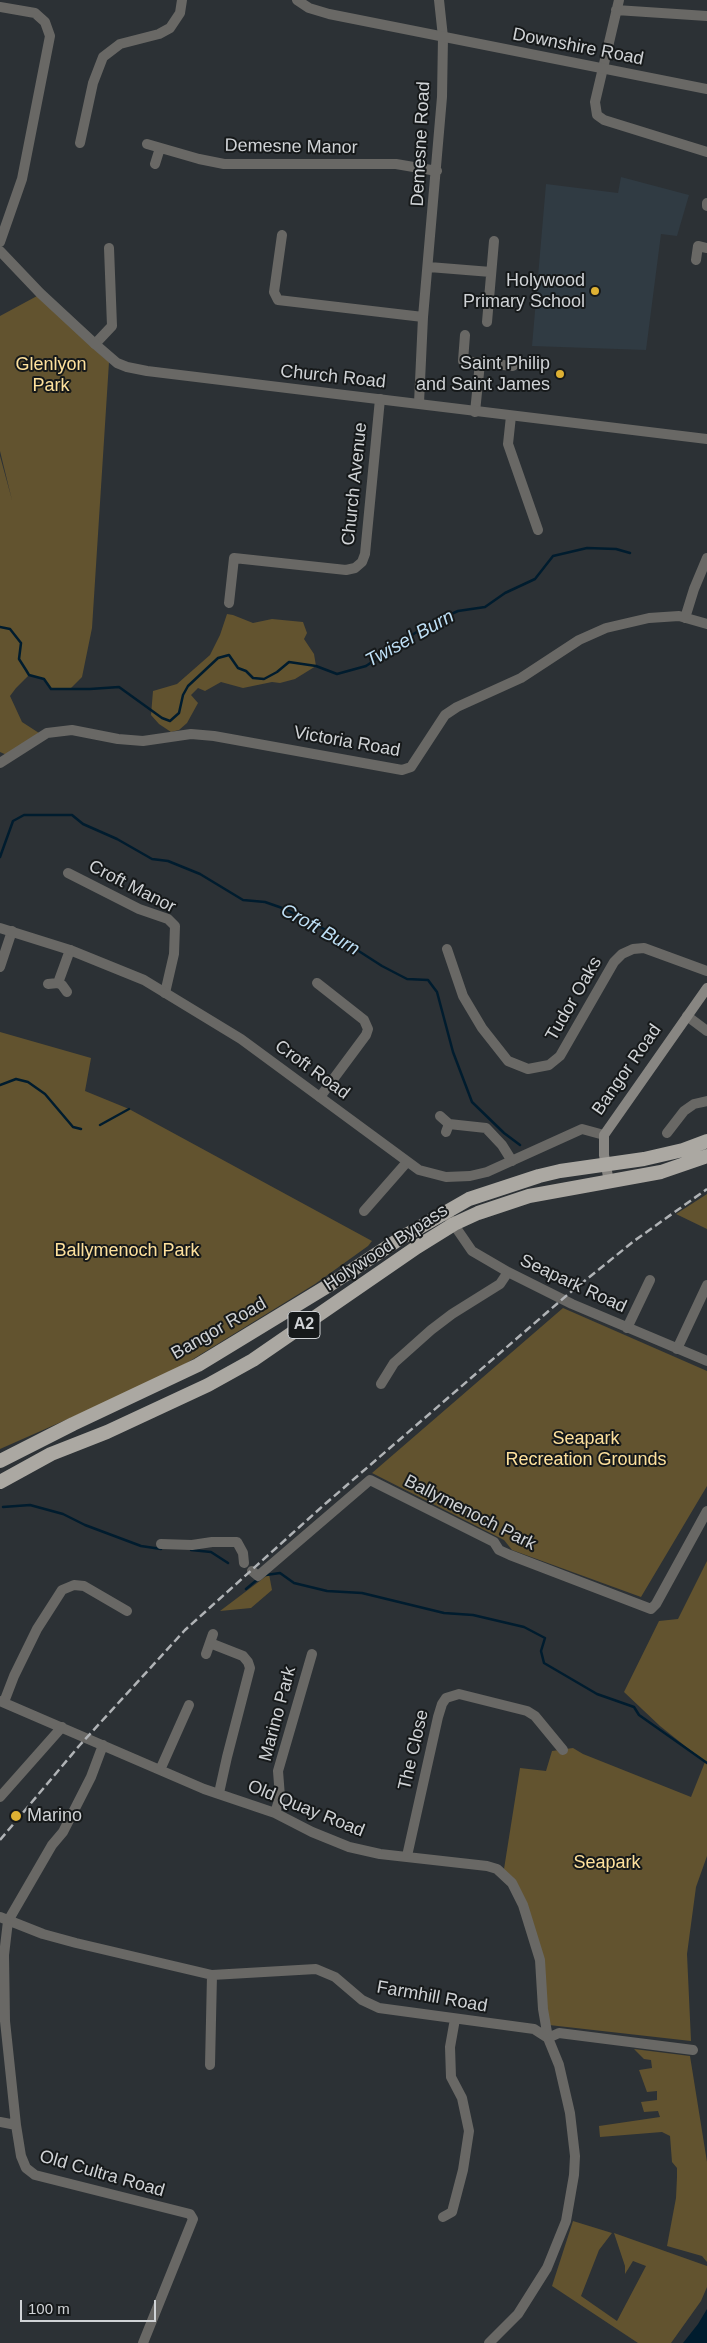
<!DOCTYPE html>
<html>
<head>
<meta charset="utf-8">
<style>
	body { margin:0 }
	#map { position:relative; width:707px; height:2343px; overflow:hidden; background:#2c3135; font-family:Helvetica,sans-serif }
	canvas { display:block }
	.scale { position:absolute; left:20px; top:2300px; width:136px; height:22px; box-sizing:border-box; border:2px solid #d0d3d6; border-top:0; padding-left:6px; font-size:15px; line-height:18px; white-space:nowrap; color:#d0d3d6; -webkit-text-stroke:4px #16191a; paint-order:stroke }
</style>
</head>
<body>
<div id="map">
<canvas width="707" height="2343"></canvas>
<div class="scale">100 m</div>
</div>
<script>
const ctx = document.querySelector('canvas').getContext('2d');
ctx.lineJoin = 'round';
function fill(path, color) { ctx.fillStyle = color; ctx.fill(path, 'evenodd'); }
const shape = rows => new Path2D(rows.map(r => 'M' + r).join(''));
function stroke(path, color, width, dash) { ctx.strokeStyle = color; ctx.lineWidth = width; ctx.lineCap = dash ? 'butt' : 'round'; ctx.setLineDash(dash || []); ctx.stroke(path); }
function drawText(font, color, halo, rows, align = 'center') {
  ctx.font = font + ' Helvetica,sans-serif'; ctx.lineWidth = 4; ctx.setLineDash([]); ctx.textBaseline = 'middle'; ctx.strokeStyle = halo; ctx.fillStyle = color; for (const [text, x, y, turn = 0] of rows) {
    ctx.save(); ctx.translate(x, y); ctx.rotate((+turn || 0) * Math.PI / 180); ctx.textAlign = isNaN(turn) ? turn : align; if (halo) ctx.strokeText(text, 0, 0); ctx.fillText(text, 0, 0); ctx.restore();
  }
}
fill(shape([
	[621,177,689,195,677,236,661,234,646,350,532,346,546,184,618,193]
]), '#303b43');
fill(shape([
	[37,296,109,362,92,628,82,677,70,689,51,689,44,679,29,675,16,688,10,696,22,722,39,733,9,756,0,752,0,456,12,500,0,451,0,316],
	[227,614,233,615,253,623,272,619,303,622,307,633,304,639,314,654,316,666,295,679,280,683,272,682,243,688,221,682,205,691,198,688,191,695,198,703,187,723,179,730,171,732,159,724,151,715,153,691,177,684,210,655,220,635],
	[0,1032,91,1058,85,1091,129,1109,372,1241,368,1246,315,1284,185,1364,129,1392,0,1449],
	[707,1194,707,1229,676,1214],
	[563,1308,707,1371,707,1486,641,1597,512,1550,504,1540,372,1473],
	[707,1561,707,1856,696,1887,687,1954,691,2041,549,2025,542,1961,504,1869,520,1768,546,1771,552,1751,573,1748,583,1754,691,1797,705,1762,660,1726,624,1692,659,1621,678,1619],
	[269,1574,272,1590,251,1608,220,1611],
	[634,2049,690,2056,707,2162,707,2262,702,2256,667,2246,676,2198,677,2177,677,2168,672,2162,670,2136,662,2132,600,2137,599,2126,660,2117,658,2111,644,2112,641,2102,657,2100,657,2091,647,2092,639,2070,652,2068,651,2060,644,2059],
	[573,2221,612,2233,599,2250,581,2296,617,2321,646,2266,633,2261,625,2274,625,2266,614,2233,707,2266,707,2287,701,2301,671,2343,638,2343,552,2286]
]), '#62532f');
fill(shape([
	[707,2309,707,2343,683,2343,698,2324]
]), '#001c2e');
stroke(shape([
	[0,627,10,629,21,643,19,659,26,670,29,675,44,679,51,689,90,689,119,687,162,718,170,721,179,713,183,695,188,686,218,658,229,655,238,668,246,671,253,678,264,679,277,672,289,662,316,666,337,674,366,666,427,625,458,611,485,607,505,593,535,579,553,556,587,548,616,549,630,553],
	[0,857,13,821,24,815,72,815,83,824,117,839,152,859,168,861,200,874,243,900,265,902,285,909,326,930,382,966,407,979,428,980,437,992,453,1052,472,1102,504,1133,520,1145],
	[0,1085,16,1079,28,1082,45,1094,73,1127,81,1129],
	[100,1125,129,1109],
	[3,1507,30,1505,63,1514,85,1525,141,1546,161,1549],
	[191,1550,211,1552,228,1563],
	[266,1575,280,1573,294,1583,327,1591,362,1593,444,1613,473,1615,524,1627,545,1638,541,1651,544,1663,597,1694,634,1707,639,1715,707,1763],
	[246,1589,258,1579]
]), '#001c2e', 2.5);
stroke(shape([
	[619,0,595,102,597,115,604,120,707,152],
	[0,7,35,13,45,22,50,36,22,179,0,242],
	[616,10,707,16],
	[80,143,93,83,103,57,120,44,159,34,170,28,180,13,182,0],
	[147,144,199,159,224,164,396,164,437,171],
	[155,164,160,148],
	[707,203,707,206],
	[282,235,274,292,278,300,423,317],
	[696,260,698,246,707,248],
	[429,267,491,272],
	[487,322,494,241],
	[465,335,463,361,513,366],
	[95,344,112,326,109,248],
	[419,403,423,317,442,97,443,37,439,0],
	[475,412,480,363],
	[511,416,508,444,538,530],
	[229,603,234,558,346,570,355,568,362,562,365,554,380,399],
	[685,618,694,589,707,558],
	[0,763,47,733,72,730,118,739,143,741,191,734,214,736,402,770,411,767,445,715,457,707,521,678,579,640,606,628,649,618,679,616,707,624],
	[68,873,139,909,168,919,175,926,174,954,165,993],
	[447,949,463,996,482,1028,508,1061,528,1069,549,1065,560,1056,614,962,622,954,633,949,644,948,707,971],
	[0,967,12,931],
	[58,983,70,950],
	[317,983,364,1020,368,1029,366,1035,320,1097],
	[48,984,58,983,62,985,67,992],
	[687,1016,707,1031],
	[440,1116,449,1124,446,1132],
	[449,1124,486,1128,502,1145,512,1161],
	[667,1133,684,1111,694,1104,707,1101],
	[364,1211,407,1162],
	[450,1219,472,1251,508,1272,572,1304,707,1361],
	[627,1328,650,1280],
	[677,1349,707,1285],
	[381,1384,394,1363,431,1330,452,1314,500,1284,508,1272],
	[161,1544,192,1545,212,1542,237,1542,243,1553,244,1563],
	[252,1571,258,1576,370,1480,494,1542,499,1550,510,1555,651,1609,656,1604,707,1511],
	[210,1643,243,1656,248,1662,250,1668,227,1757,219,1793],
	[206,1654,213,1634],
	[0,1701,204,1789,275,1813,312,1832,349,1847,380,1854,487,1866,497,1869,512,1883,523,1905,540,1960,543,2009,548,2038,559,2065,570,2113,575,2156,574,2175,566,2221,547,2268,518,2314,489,2343],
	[4,1702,14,1676,37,1629,62,1590,74,1585,84,1586,127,1611],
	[103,1745,91,1777,63,1832,52,1845,8,1921,4,1955,5,2021,16,2125,21,2156,26,2168,35,2175,190,2214,193,2219,143,2343],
	[160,1770,189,1705],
	[0,1797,62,1727],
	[275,1813,280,1797,278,1771,312,1654],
	[407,1856,438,1717,442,1704,446,1698,459,1694,527,1711,535,1716,563,1750],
	[0,1917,43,1934,76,1943,212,1975,316,1969,335,1977,362,2000,379,2008,534,2029,548,2038],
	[548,2038,559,2033,693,2050],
	[210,2065,212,1975],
	[0,2122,16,2125],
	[443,2217,452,2212,463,2170,469,2131,462,2098,451,2077,450,2047,455,2019]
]), '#696865', 10);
stroke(shape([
	[297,0,309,8,329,14,707,89],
	[0,251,40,293,95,344,117,363,127,367,147,371,707,439],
	[0,928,70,950,144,980,241,1039,419,1170,446,1177,470,1176,487,1172,582,1129,604,1135]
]), '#696865', 10);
stroke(shape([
	[609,1182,604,1155,604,1135,707,988]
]), '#888682', 10);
stroke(shape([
	[0,1461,73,1424,198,1365,331,1284,401,1238,469,1199,539,1176,560,1171,644,1159,683,1150,707,1141],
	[0,1482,51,1454,107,1432,208,1385,253,1360,417,1247,454,1224,478,1213,529,1196,661,1172,707,1156]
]), '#aba8a2', 14);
stroke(shape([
	[0,1840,79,1746,185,1630,325,1504,566,1296,634,1241,707,1189]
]), '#b0b3b6', 2.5, [8, 4]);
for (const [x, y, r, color] of [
	[595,291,5,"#deb133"],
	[560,374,5,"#deb133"],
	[16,1816,6,"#deb133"]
]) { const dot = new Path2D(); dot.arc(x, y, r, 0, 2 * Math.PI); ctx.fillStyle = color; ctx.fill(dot); stroke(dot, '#16191a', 2); }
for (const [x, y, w] of [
	[304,1325,32]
]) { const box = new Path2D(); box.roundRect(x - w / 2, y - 13.5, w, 27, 4); ctx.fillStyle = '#16191a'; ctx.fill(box); stroke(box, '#d0d3d6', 1); }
drawText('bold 16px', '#d0d3d6', null, [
	["A2",304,1325]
]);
drawText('18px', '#d0d3d6', '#16191a', [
	["Downshire Road",578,47,11],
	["Demesne Road",421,144,-87],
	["Demesne Manor",291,147,1],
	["Church Road",333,377,6],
	["Church Avenue",355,484,-84],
	["Victoria Road",347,742,10],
	["Croft Manor",132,887,27],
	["Tudor Oaks",574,999,-60],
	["Croft Road",312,1070,36],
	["Bangor Road",627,1070,-55],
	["Holywood Bypass",386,1248,-33],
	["Seapark Road",573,1284,25],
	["Bangor Road",219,1329,-30],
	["Ballymenoch Park",470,1513,27],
	["Marino Park",278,1714,-75],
	["The Close",414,1750,-77],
	["Old Quay Road",306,1809,22],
	["Farmhill Road",432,1997,10],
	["Old Cultra Road",102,2174,16]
]);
drawText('18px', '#d0d3d6', '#16191a', [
	["Holywood",585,281],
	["Primary School",585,302],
	["Saint Philip",550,364],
	["and Saint James",550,385],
	["Marino",27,1816,"left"]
], 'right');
drawText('18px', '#fee19d', '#16191a', [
	["Glenlyon",51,365],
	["Park",51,386],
	["Ballymenoch Park",127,1251],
	["Seapark",586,1439],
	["Recreation Grounds",586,1460],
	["Seapark",607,1863]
]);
drawText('italic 19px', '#bedff5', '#16191a', [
	["Twisel Burn",410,639,-29],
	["Croft Burn",320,930,29]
]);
</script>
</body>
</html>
